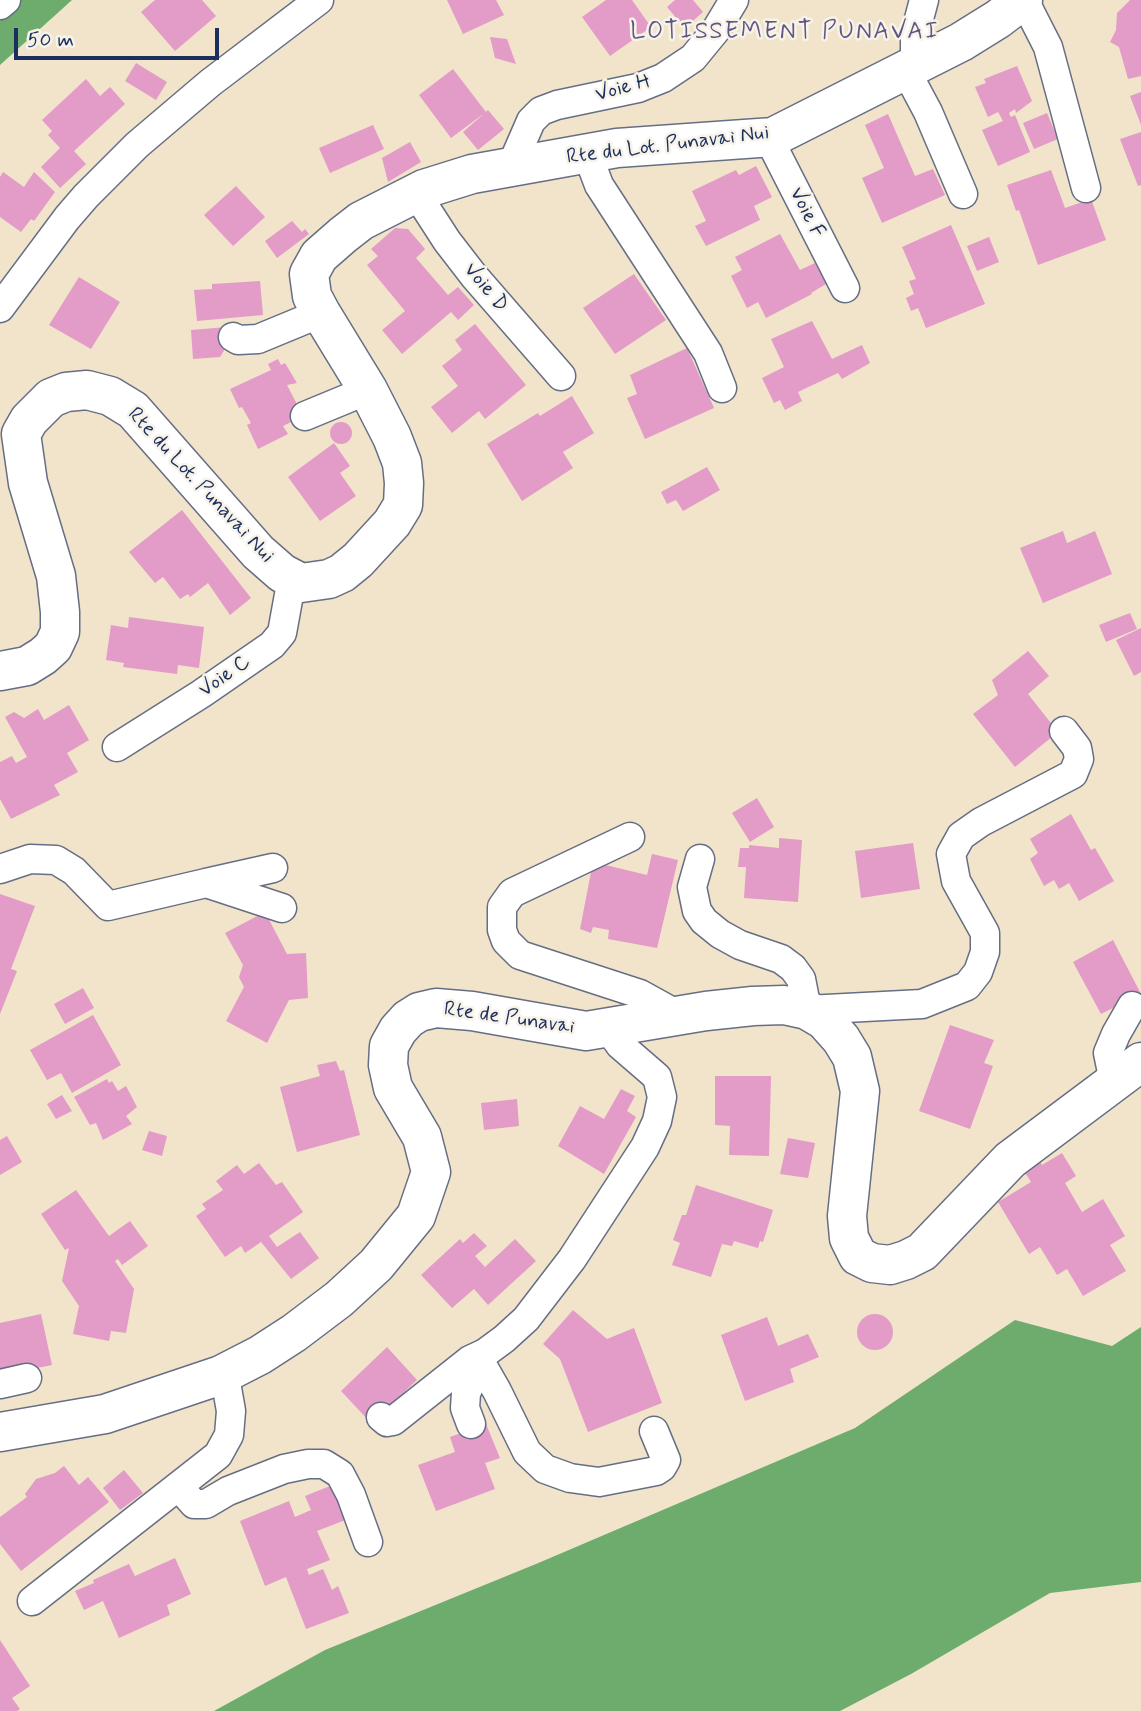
<!DOCTYPE html>
<html>
<head>
<meta charset="utf-8">
<style>
	body { margin:0 }
	#map { position:relative; width:1141px; height:1711px; overflow:hidden; background:#f1e4ca; font-family:Mynerve,sans-serif }
	canvas { display:block }
	.scale { position:absolute; left:14px; top:28px; width:205px; height:32px; box-sizing:border-box; border:4px solid #1b2f5e; border-top:0; padding-left:9px; font-size:21px; line-height:24px; white-space:nowrap; color:#1b2f5e; -webkit-text-stroke:5px #f7f3e8; paint-order:stroke }
</style>
</head>
<body>
<div id="map">
<canvas width="1141" height="1711"></canvas>
<div class="scale">50 m</div>
</div>
<script>
const ctx = document.querySelector('canvas').getContext('2d');
ctx.lineJoin = 'round';
function fill(path, color) { ctx.fillStyle = color; ctx.fill(path, 'evenodd'); }
const shape = rows => new Path2D(rows.map(r => 'M' + r).join(''));
function stroke(path, color, width, dash) { ctx.strokeStyle = color; ctx.lineWidth = width; ctx.lineCap = dash ? 'butt' : 'round'; ctx.setLineDash(dash || []); ctx.stroke(path); }
function drawText(font, color, halo, rows, align = 'center') {
  ctx.font = font + ' Mynerve,sans-serif'; ctx.lineWidth = 5; ctx.setLineDash([]); ctx.textBaseline = 'middle'; ctx.strokeStyle = halo; ctx.fillStyle = color; for (const [text, x, y, turn = 0] of rows) {
    ctx.save(); ctx.translate(x, y); ctx.rotate((+turn || 0) * Math.PI / 180); ctx.textAlign = isNaN(turn) ? turn : align; if (halo) ctx.strokeText(text, 0, 0); ctx.fillText(text, 0, 0); ctx.restore();
  }
}
fill(shape([
	[0,0,72,0,0,65],
	[1015,1320,1112,1346,1141,1327,1141,1582,1050,1593,911,1674,840,1711,214,1711,325,1650,536,1564,855,1428]
]), '#6eac6d');
fill(shape([
	[155,0,202,0,216,16,175,51,141,12],
	[447,0,496,0,504,15,463,34],
	[606,0,632,0,651,27,610,56,582,17],
	[675,0,693,0,703,12,685,28,667,7],
	[1130,0,1141,0,1141,76,1128,79,1119,47,1110,42,1116,30,1117,13],
	[490,37,507,39,516,64,495,58],
	[136,63,167,82,156,100,125,81],
	[1017,66,1032,101,1016,113,1015,109,1009,113,1011,117,1015,115,1030,152,998,166,982,130,1003,121,998,112,988,117,975,87,986,83,984,79],
	[453,69,486,112,451,138,419,95],
	[86,79,100,96,110,87,125,104,74,151,86,164,60,188,41,167,60,148,48,135,52,131,42,120],
	[1141,92,1141,125,1130,96],
	[488,110,504,129,478,150,463,132],
	[1047,113,1058,139,1034,149,1023,123],
	[888,114,915,176,933,169,945,195,882,223,862,178,884,168,865,125],
	[373,125,384,149,330,173,319,148],
	[1141,132,1141,185,1138,186,1120,139],
	[410,142,421,162,388,182,382,158],
	[756,166,772,197,754,206,760,220,706,246,695,226,706,221,692,191,736,170,739,175],
	[1051,170,1065,208,1091,199,1106,240,1038,265,1019,210,1016,211,1007,185],
	[3,172,24,187,34,172,55,192,34,221,31,219,21,232,0,217,0,177],
	[236,186,265,217,233,246,204,215],
	[292,221,302,232,305,229,309,234,277,258,265,241],
	[951,225,985,304,926,328,918,308,911,311,906,298,914,294,909,281,916,279,902,247],
	[395,228,408,229,425,249,416,258,448,295,458,287,474,305,458,320,451,312,402,354,382,330,405,311,367,265,378,256,371,249],
	[780,234,800,270,815,263,826,284,811,293,812,294,766,318,758,302,747,308,731,276,742,270,735,257],
	[989,237,999,262,977,271,967,246],
	[634,274,666,320,615,354,583,308],
	[79,277,120,302,91,349,49,325],
	[260,281,263,315,197,321,194,290,212,289,212,284],
	[812,321,832,359,862,345,870,363,842,379,838,373,798,392,802,401,785,410,780,400,774,403,762,378,784,367,771,339],
	[475,324,526,385,485,419,479,411,452,433,431,407,458,386,442,366,462,350,455,340],
	[239,326,220,357,193,359,191,330],
	[687,348,714,408,645,439,627,398,637,394,630,375],
	[278,359,281,365,285,363,297,383,287,385,303,416,283,426,288,434,258,449,247,425,251,423,242,407,239,408,230,389,271,370,268,364],
	[572,396,594,433,563,452,573,468,522,501,487,444,538,413,540,416],
	'330 433a11 11 0 1 1 22 0a11 11 0 1 1-22 0Z',
	[334,443,350,466,340,473,356,496,320,521,288,477],
	[707,467,720,490,683,511,676,500,667,504,661,492],
	[182,510,251,598,230,615,208,583,190,597,188,594,180,599,163,577,155,583,129,552],
	[1063,531,1067,543,1095,531,1112,574,1043,603,1020,548],
	[1130,613,1137,629,1106,642,1099,625],
	[129,617,204,627,199,668,178,665,177,674,123,667,124,663,106,660,111,625,128,628],
	[1141,628,1141,672,1134,676,1116,640],
	[1028,651,1049,676,1028,694,1058,732,1015,767,973,714,998,695,992,680],
	[69,705,89,740,67,753,78,772,54,785,60,795,11,819,0,799,0,762,12,756,16,763,27,757,5,717,14,712,24,718,38,709,44,720],
	[757,798,774,827,750,842,732,813],
	[1071,814,1091,850,1095,848,1114,881,1079,901,1069,883,1059,889,1054,880,1044,886,1030,859,1038,853,1030,839],
	[779,838,802,840,798,902,744,898,746,867,738,867,740,848,749,848,749,845,779,848],
	[913,843,920,889,861,898,855,851],
	[652,854,678,860,657,948,608,939,609,930,593,927,591,933,580,929,593,862,647,875],
	[0,894,35,906,11,969,17,971,0,1014],
	[265,912,287,954,306,953,308,998,289,1000,267,1043,226,1021,244,987,239,977,243,965,225,933],
	[1113,940,1141,994,1101,1014,1073,962],
	[83,988,94,1008,65,1024,54,1004],
	[93,1015,121,1065,72,1093,61,1073,47,1080,30,1050],
	[950,1025,994,1040,984,1063,993,1066,970,1129,919,1111],
	[336,1061,340,1071,344,1070,360,1135,297,1152,280,1087,320,1076,317,1065],
	[715,1076,771,1076,769,1156,729,1155,730,1126,715,1125],
	[107,1079,109,1083,112,1081,118,1091,126,1086,137,1107,126,1116,132,1124,103,1140,96,1123,90,1125,74,1097],
	[621,1089,635,1096,627,1111,636,1117,604,1174,558,1146,580,1106,604,1119],
	[62,1095,72,1111,56,1119,47,1104],
	[517,1099,519,1126,484,1130,481,1103],
	[149,1131,167,1136,162,1156,142,1150],
	[7,1136,22,1162,0,1175,0,1140],
	[788,1138,815,1143,808,1178,780,1174],
	[1062,1153,1076,1176,1065,1183,1082,1212,1103,1199,1125,1236,1110,1245,1126,1271,1083,1296,1067,1269,1057,1275,1040,1247,1029,1254,998,1202,1031,1182,1024,1171,1040,1161,1042,1165],
	[259,1163,276,1185,282,1182,303,1212,269,1236,277,1247,300,1232,319,1258,291,1279,261,1242,245,1253,241,1246,225,1257,196,1216,206,1209,202,1204,223,1190,216,1181,237,1165,244,1174],
	[696,1185,773,1210,763,1242,760,1241,758,1248,734,1241,732,1246,722,1244,711,1277,672,1265,680,1243,673,1240,682,1215,686,1215],
	[76,1190,109,1236,130,1221,148,1246,122,1265,118,1259,115,1261,134,1289,126,1333,111,1331,109,1341,73,1334,79,1306,62,1281,69,1248,65,1250,41,1214],
	[474,1233,487,1246,475,1256,485,1267,515,1239,536,1261,488,1305,474,1289,452,1308,421,1275,460,1239,463,1243],
	[573,1310,607,1339,634,1328,662,1403,588,1432,560,1359,543,1344],
	'857 1332a18 18 0 1 1 36 0a18 18 0 1 1-36 0Z',
	[41,1314,52,1365,2,1375,0,1369,0,1323],
	[767,1317,778,1346,808,1334,819,1357,790,1369,794,1382,745,1401,721,1335],
	[387,1347,417,1380,371,1423,341,1391],
	[486,1424,500,1458,485,1463,495,1489,436,1511,418,1465,455,1452,450,1437],
	[64,1466,79,1485,88,1477,109,1502,21,1571,0,1544,0,1517,27,1497,25,1494,36,1479,55,1473],
	[124,1470,143,1493,120,1510,103,1488],
	[335,1484,348,1519,317,1531,330,1560,307,1569,309,1575,323,1569,332,1590,338,1586,349,1613,306,1629,286,1577,265,1586,240,1521,289,1501,295,1517,311,1510,305,1496],
	[175,1558,191,1594,167,1605,170,1615,119,1638,103,1601,84,1610,75,1591,94,1583,93,1580,129,1564,135,1576],
	[0,1640,30,1686,12,1698,20,1709,17,1711,0,1711]
]), '#e39bc8');
const street = shape([
	[1024,0,1048,47,1086,188],
	[0,5,6,0],
	[919,63,915,51,915,34,924,0],
	[905,69,928,112,963,194],
	[768,137,845,288],
	[587,153,599,185,708,353,722,388],
	[511,167,531,121,541,111,557,105,638,88,663,78,693,58,716,30,734,0],
	[416,193,447,241,474,276,561,376],
	[0,308,67,218,86,196,137,145,210,83,319,0],
	[233,337,238,340,258,339,321,313],
	[305,416,368,390],
	[117,747,201,694,272,645,282,633,292,578],
	[630,837,512,893,502,907,502,930,506,941,520,955,640,994,678,1015],
	[700,859,692,887,697,911,704,921,720,934,740,945,781,959,793,968,801,979,807,1010,922,1004,967,986,978,972,985,952,985,933,956,881,951,854,961,836,981,822,1073,774,1079,759,1077,748,1064,731],
	[0,869,30,859,56,860,74,871,108,906,206,883,282,908],
	[206,883,273,868],
	[1114,1082,1108,1053,1116,1034,1132,1006],
	[481,1363,497,1391,527,1452,545,1469,570,1478,599,1482,656,1471,662,1467,666,1460,654,1431],
	[0,1384,27,1378],
	[381,1417,387,1422,393,1421,470,1360,485,1353,504,1339,526,1319,572,1259,645,1147,657,1121,662,1097,657,1077,620,1045,607,1027],
	[471,1424,465,1408,466,1393,485,1353],
	[179,1487,194,1504,206,1504,228,1491,284,1469,308,1464,324,1464,340,1474,351,1495,368,1542],
	[32,1601,218,1455,229,1435,231,1411,227,1388,221,1375]
]);
const secondary = shape([
	[0,671,27,666,43,656,53,647,60,632,60,612,56,576,28,483,21,434,29,420,51,398,66,392,87,390,110,396,133,410,258,552,282,573,301,583,329,579,342,573,358,560,392,523,403,505,404,483,402,463,392,437,368,390,321,313,312,296,309,274,319,256,343,235,361,221,424,189,472,174,617,148,773,137,961,42,998,19,1023,0],
	[0,1432,105,1414,221,1375,260,1355,294,1333,339,1299,376,1265,416,1216,431,1172,422,1137,393,1088,388,1065,389,1046,398,1030,408,1019,419,1012,436,1008,472,1011,586,1031,706,1011,753,1006,784,1005,807,1010,824,1020,841,1039,852,1057,860,1091,847,1216,849,1238,858,1256,872,1263,890,1265,906,1260,922,1252,1010,1160,1141,1062]
]);
stroke(street, '#666e84', 31);
stroke(secondary, '#666e84', 41);
stroke(street, '#fff', 28);
stroke(secondary, '#fff', 38);
drawText('21px', '#1b2f5e', '#f7f3e8', [
	["Voie H",623,89,-15],
	["Rte du Lot. Punavai Nui",668,146,-7],
	["Voie F",806,213,63],
	["Voie D",485,288,50],
	["Rte du Lot. Punavai Nui",200,486,47],
	["Voie C",225,677,-35],
	["Rte de Punavai",509,1019,8]
]);
ctx.letterSpacing = '2px';
drawText('24px', '#615583', '#f7f3e8', [
	["LOTISSEMENT PUNAVAI",785,33]
]);
ctx.letterSpacing = '0px';
</script>
</body>
</html>
